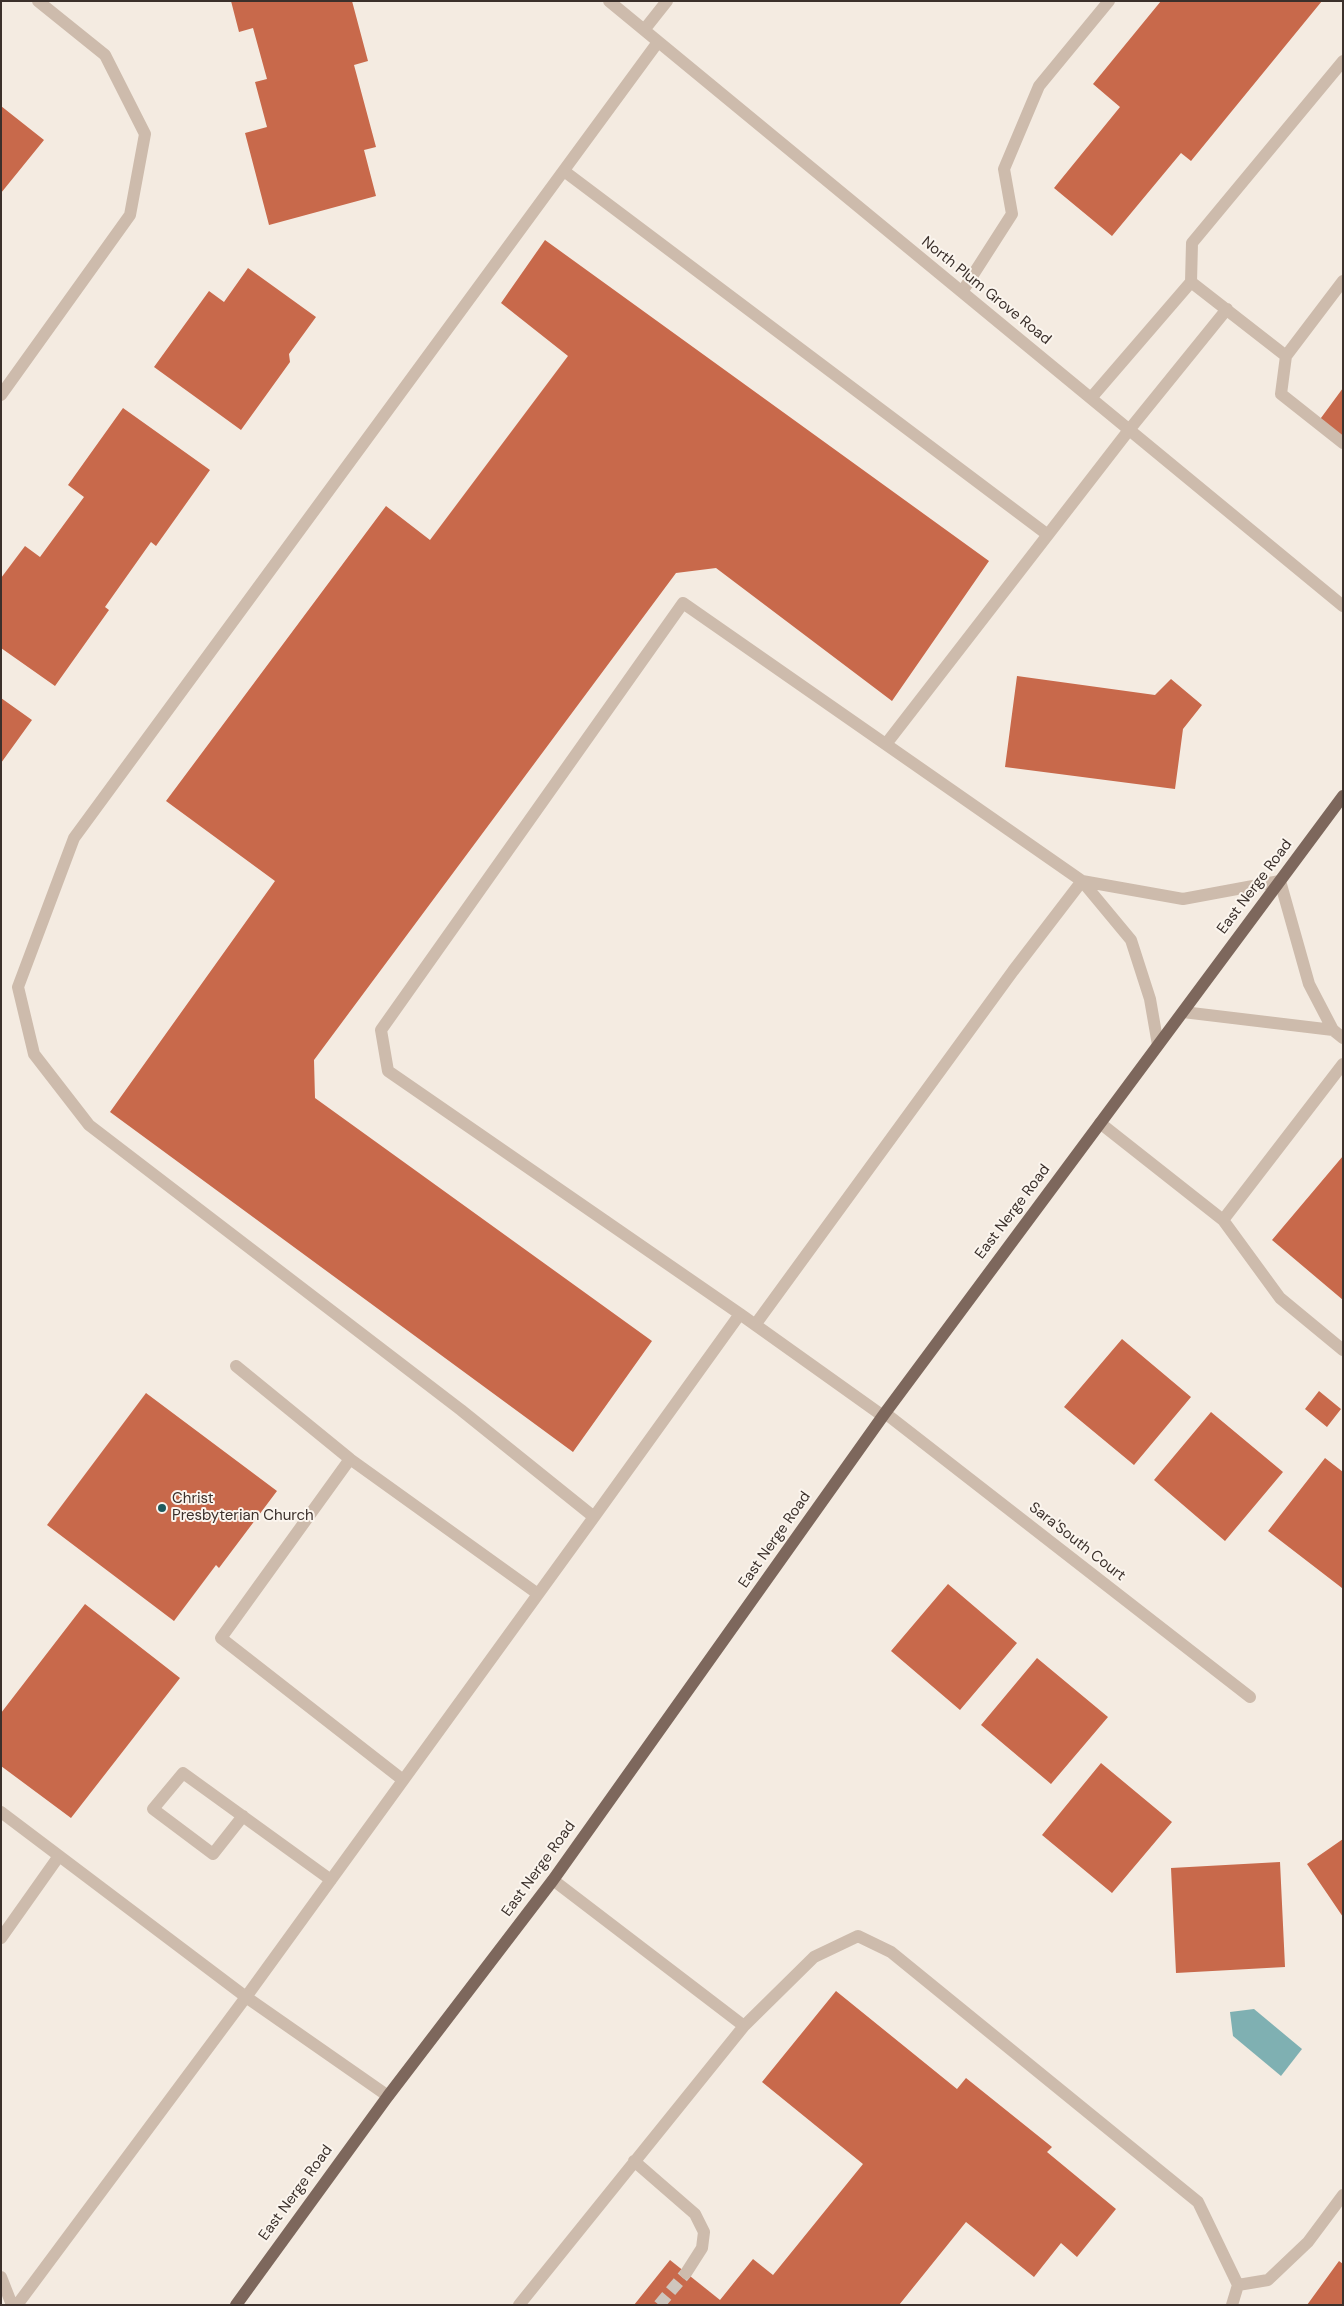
<!DOCTYPE html>
<html>
<head>
<meta charset="utf-8">
<style>
	body { margin:0 }
	#map { position:relative; width:1344px; height:2306px; overflow:hidden; background:#f4ebe1; font-family:"DM Sans",sans-serif }
	canvas { display:block }
	.frame { position:absolute; inset:0; border:2px solid #3b302b; pointer-events:none }
</style>
</head>
<body>
<div id="map">
<canvas width="1344" height="2306"></canvas>
<div class="frame"></div>
</div>
<script>
const ctx = document.querySelector('canvas').getContext('2d');
ctx.lineJoin = 'round';
function fill(path, color) { ctx.fillStyle = color; ctx.fill(path, 'evenodd'); }
const shape = rows => new Path2D(rows.map(r => 'M' + r).join(''));
function stroke(path, color, width, dash) { ctx.strokeStyle = color; ctx.lineWidth = width; ctx.lineCap = dash ? 'butt' : 'round'; ctx.setLineDash(dash || []); ctx.stroke(path); }
function drawText(font, color, halo, rows, align = 'center') {
  ctx.font = font + ' "DM Sans",sans-serif'; ctx.lineWidth = 4; ctx.setLineDash([]); ctx.textBaseline = 'middle'; ctx.strokeStyle = halo; ctx.fillStyle = color; for (const [text, x, y, turn = 0] of rows) {
    ctx.save(); ctx.translate(x, y); ctx.rotate((+turn || 0) * Math.PI / 180); ctx.textAlign = isNaN(turn) ? turn : align; if (halo) ctx.strokeText(text, 0, 0); ctx.fillText(text, 0, 0); ctx.restore();
  }
}
fill(shape([
	[1254,2009,1302,2049,1281,2076,1233,2036,1230,2012]
]), '#7fb0b2');
fill(shape([
	[231,1,352,1,368,61,354,65,376,147,364,150,376,196,269,225,245,133,267,127,255,82,267,79,253,28,239,32],
	[1161,1,1322,1,1191,161,1181,153,1112,236,1054,188,1120,107,1093,84],
	[1,106,44,140,1,193],
	[545,240,989,561,892,701,716,568,676,573,314,1060,315,1098,652,1341,573,1452,110,1112,275,881,166,801,386,506,430,540,568,356,501,303],
	[248,268,316,317,289,354,290,362,241,430,154,367,209,291,224,302],
	[1343,388,1343,441,1318,422],
	[123,408,210,470,156,546,151,542,105,607,109,610,55,686,1,648,1,578,25,546,40,557,84,497,68,485],
	[1017,676,1155,695,1171,679,1202,705,1183,729,1175,789,1005,767],
	[1,698,32,720,1,763],
	[1343,1156,1343,1300,1272,1240],
	[1122,1339,1191,1397,1134,1465,1064,1407],
	[1319,1391,1341,1409,1327,1427,1305,1409],
	[146,1393,277,1491,219,1568,216,1565,174,1621,47,1525],
	[1211,1412,1283,1472,1225,1541,1154,1480],
	[1325,1458,1343,1472,1342,1588,1268,1531],
	[948,1584,1017,1643,960,1710,891,1651],
	[85,1604,180,1678,71,1818,1,1766,1,1713],
	[1037,1658,1108,1717,1051,1784,981,1725],
	[1101,1763,1172,1822,1112,1893,1042,1835],
	[1343,1839,1343,1917,1307,1864],
	[1280,1862,1285,1967,1176,1973,1171,1868],
	[836,1991,957,2089,966,2078,1052,2147,1047,2152,1116,2209,1077,2257,1061,2243,1034,2277,966,2222,899,2305,634,2305,670,2260,720,2300,753,2259,773,2275,863,2164,762,2082],
	[1339,2261,1343,2264,1343,2305,1307,2305]
]), '#c8694b');
stroke(shape([
	[659,2305,686,2273]
]), '#cfc6bd', 12, [12, 6]);
stroke(shape([
	[609,1,1343,606],
	[644,30,667,1],
	[658,42,74,838,18,987,34,1054,89,1125,461,1410,594,1517,740,1314,883,1416],
	[564,171,1048,535],
	[1191,282,1286,356,1343,281],
	[962,292,1012,214,1004,169,1039,86,1109,1],
	[1286,356,1281,394,1343,443],
	[1,395,130,215,145,134,105,55,38,1],
	[1091,398,1191,282,1192,243,1343,61],
	[886,744,1129,430,1227,309],
	[1082,881,1183,899,1280,881,1309,984,1333,1030,1343,1038],
	[1183,1012,1333,1030],
	[1100,1123,1223,1220,1343,1064],
	[1223,1220,1280,1298,1343,1350],
	[740,1314,388,1071,381,1030,683,603,1082,881,1131,940,1150,999,1158,1045],
	[755,1325,1013,971,1082,881],
	[236,1366,350,1459,221,1638,403,1780],
	[885,1413,1250,1697],
	[350,1459,538,1594],
	[1,1812,246,1997,17,2305],
	[243,1816,213,1854,153,1809,183,1773,331,1880],
	[553,1880,744,2026,814,1957,858,1936,891,1952,1198,2202,1238,2285,1268,2280,1308,2242,1343,2195],
	[1,1938,59,1856],
	[388,2096,246,1997,594,1517],
	[634,2161,695,2214,704,2232,702,2248,686,2273],
	[1,2277,12,2305],
	[519,2305,744,2026],
	[1232,2305,1238,2285]
]), '#cdbbac', 12);
stroke(shape([
	[236,2305,388,2096,553,1880,885,1413,1343,796]
]), '#7d675c', 12);
for (const [x, y, r, color] of [
	[162,1508,5,"#1f5a5e"]
]) { const dot = new Path2D(); dot.arc(x, y, r, 0, 2 * Math.PI); ctx.fillStyle = color; ctx.fill(dot); stroke(dot, '#fbf5ee', 2); }
drawText('15px', '#3b302b', '#fbf5ee', [
	["North Plum Grove Road",986,291,39],
	["East Nerge Road",1255,887,-53],
	["East Nerge Road",1013,1212,-53],
	["East Nerge Road",775,1540,-55],
	["Sara'South Court",1077,1542,38],
	["East Nerge Road",539,1869,-54],
	["East Nerge Road",296,2193,-54]
]);
drawText('15px', '#3b302b', '#fbf5ee', [
	["Christ",172,1499],
	["Presbyterian Church",172,1516]
], 'left');
</script>
</body>
</html>
